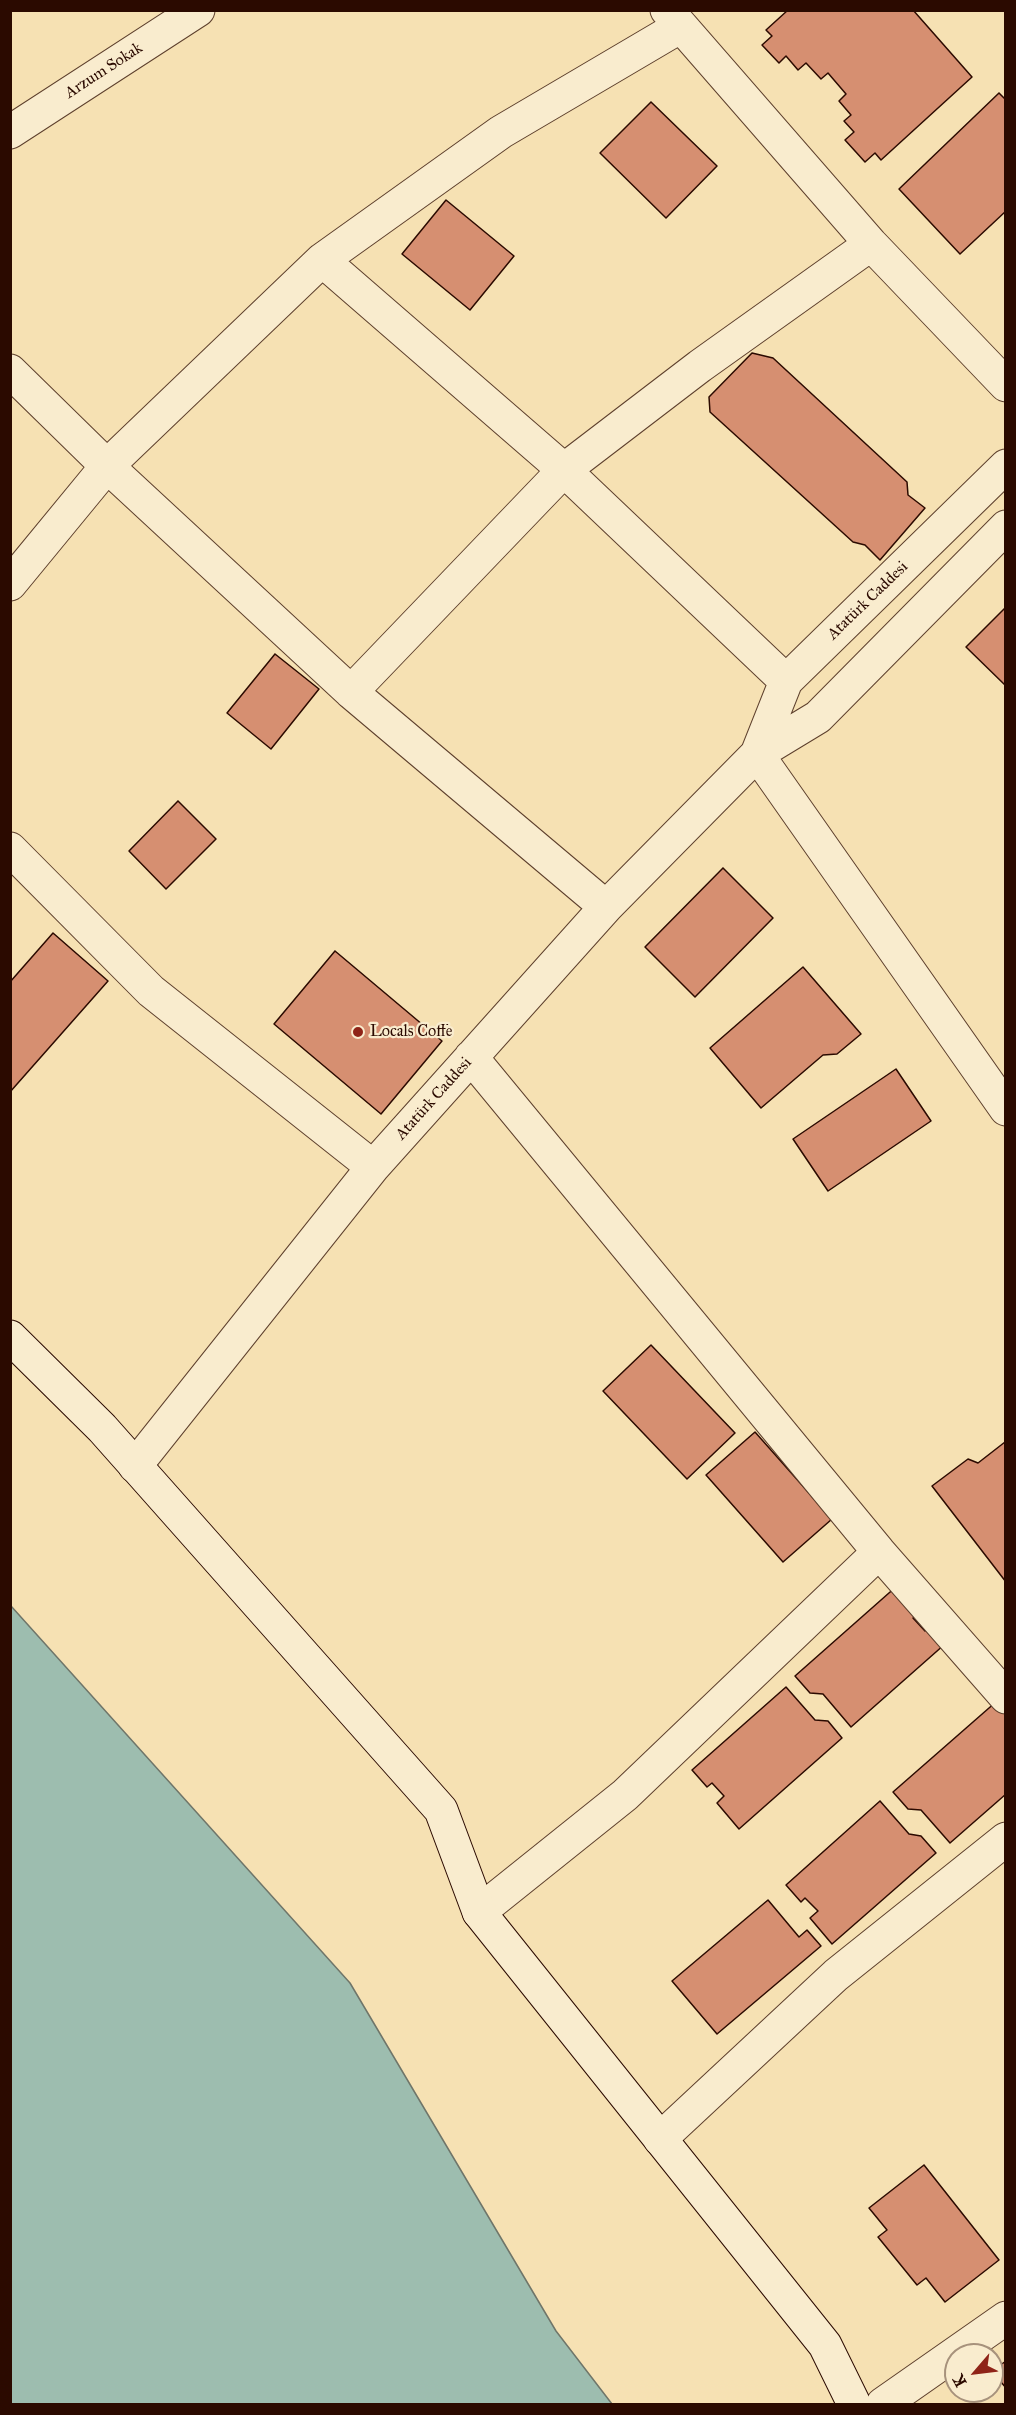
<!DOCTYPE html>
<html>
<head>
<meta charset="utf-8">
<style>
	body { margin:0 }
	#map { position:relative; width:1016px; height:2415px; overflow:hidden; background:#f6e1b3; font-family:"IM FELL Great Primer",serif }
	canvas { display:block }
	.frame { position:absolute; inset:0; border:12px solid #2b0a00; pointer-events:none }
	.north { position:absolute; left:944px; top:2343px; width:60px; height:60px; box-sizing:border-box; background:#f9ecce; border:2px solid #a7927c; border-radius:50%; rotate:242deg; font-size:16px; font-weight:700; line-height:24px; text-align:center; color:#2b0a00 }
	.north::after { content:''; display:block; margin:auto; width:21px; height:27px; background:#8f2418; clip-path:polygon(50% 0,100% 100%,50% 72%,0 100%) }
</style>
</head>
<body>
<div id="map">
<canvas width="1016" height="2415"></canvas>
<div class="frame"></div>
<div class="north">K</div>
</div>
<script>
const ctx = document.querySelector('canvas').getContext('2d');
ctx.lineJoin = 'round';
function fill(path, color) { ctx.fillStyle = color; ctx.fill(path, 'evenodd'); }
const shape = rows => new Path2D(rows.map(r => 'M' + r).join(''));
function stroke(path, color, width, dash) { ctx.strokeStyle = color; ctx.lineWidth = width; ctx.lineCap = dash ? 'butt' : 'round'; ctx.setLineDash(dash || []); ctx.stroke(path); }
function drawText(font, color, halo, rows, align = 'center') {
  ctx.font = font + ' "IM FELL Great Primer",serif'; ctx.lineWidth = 4.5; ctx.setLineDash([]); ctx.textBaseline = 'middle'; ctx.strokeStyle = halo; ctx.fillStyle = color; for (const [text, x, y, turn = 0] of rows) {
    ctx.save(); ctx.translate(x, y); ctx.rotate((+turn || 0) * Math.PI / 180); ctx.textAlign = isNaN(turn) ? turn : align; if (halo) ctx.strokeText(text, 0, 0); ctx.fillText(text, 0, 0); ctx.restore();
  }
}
const water = shape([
	[11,1606,350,1983,556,2331,612,2404,11,2404,11,1606]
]);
fill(water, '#9dbdaf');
stroke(water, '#6f7569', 1.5);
const building = shape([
	[788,10,913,10,972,77,881,160,875,153,865,162,845,140,854,132,844,121,851,115,839,101,846,94,828,73,821,79,806,63,798,70,786,56,779,63,762,45,772,36,766,30,788,10],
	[999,93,1006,100,1006,211,960,254,899,189,999,93],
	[651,102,717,166,666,218,600,153,651,102],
	[446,200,514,256,470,310,402,254,446,200],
	[752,353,773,358,907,482,908,495,925,508,880,560,865,545,853,542,710,412,709,397,752,353],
	[1006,607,1006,686,966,647,1006,607],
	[275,654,319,689,271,749,227,713,275,654],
	[178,801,216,839,166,889,129,851,178,801],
	[723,868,773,918,695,997,645,947,723,868],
	[53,933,108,981,10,1092,10,982,53,933],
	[335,951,442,1041,381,1114,274,1024,335,951],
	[803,967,861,1034,837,1054,823,1055,761,1108,710,1048,803,967],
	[896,1069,931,1121,828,1191,793,1139,896,1069],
	[651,1345,735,1433,687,1479,603,1391,651,1345],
	[755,1432,832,1519,783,1562,706,1475,755,1432],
	[1005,1442,1006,1443,1006,1582,932,1486,968,1459,978,1463,1005,1442],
	[898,1585,921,1611,913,1618,925,1631,930,1627,945,1644,851,1727,823,1694,810,1693,795,1676,898,1585],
	[786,1687,815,1720,828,1721,842,1738,739,1829,717,1803,724,1796,712,1783,707,1787,692,1770,786,1687],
	[997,1701,1006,1711,1006,1794,950,1843,921,1810,908,1809,893,1792,997,1701],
	[880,1801,909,1834,921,1836,936,1853,832,1944,810,1918,818,1911,805,1898,801,1902,786,1885,880,1801],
	[768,1900,799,1937,807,1930,821,1946,717,2034,672,1981,768,1900],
	[924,2165,999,2260,945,2302,926,2278,917,2285,878,2237,887,2230,869,2208,924,2165],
	[1006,2361,1006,2388,992,2371,1006,2361]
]);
fill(building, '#d68f71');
stroke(building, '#2b0a00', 1.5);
const street = shape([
	[667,10,871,244,1006,385],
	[10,132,198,10],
	[322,260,564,470,786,681],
	[10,371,107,466,351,692,606,907],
	[10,584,107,466,322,260,501,132,681,26],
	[351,692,564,470,700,366,871,244],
	[757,754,1006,1109],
	[757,754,786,681,1006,466],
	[10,849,151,991,373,1167],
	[471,1057,879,1552,1006,1697],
	[135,1466,373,1167,606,907,757,754,818,717,1006,527],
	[479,1912,625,1795,879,1552],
	[660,2139,836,1975,1006,1839],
	[883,2404,1006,2318]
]);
const secondary = shape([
	[10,1337,102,1428,441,1810,479,1912,825,2345,854,2404]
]);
stroke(street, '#5e402d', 35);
stroke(secondary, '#2b0a00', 35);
stroke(street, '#f9ecce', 33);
stroke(secondary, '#f9ecce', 33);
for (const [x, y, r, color] of [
	[358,1032,6,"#8f2418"]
]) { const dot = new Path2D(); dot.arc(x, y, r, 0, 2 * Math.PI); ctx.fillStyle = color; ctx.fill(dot); stroke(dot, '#f9ecce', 2); }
drawText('16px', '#2b0a00', '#f9ecce', [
	["Arzum Sokak",104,71,-33],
	["Atatürk Caddesi",868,601,-44],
	["Atatürk Caddesi",434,1099,-48]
]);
drawText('16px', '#2b0a00', '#f9ecce', [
	["Locals Coffe",370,1032]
], 'left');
</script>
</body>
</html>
